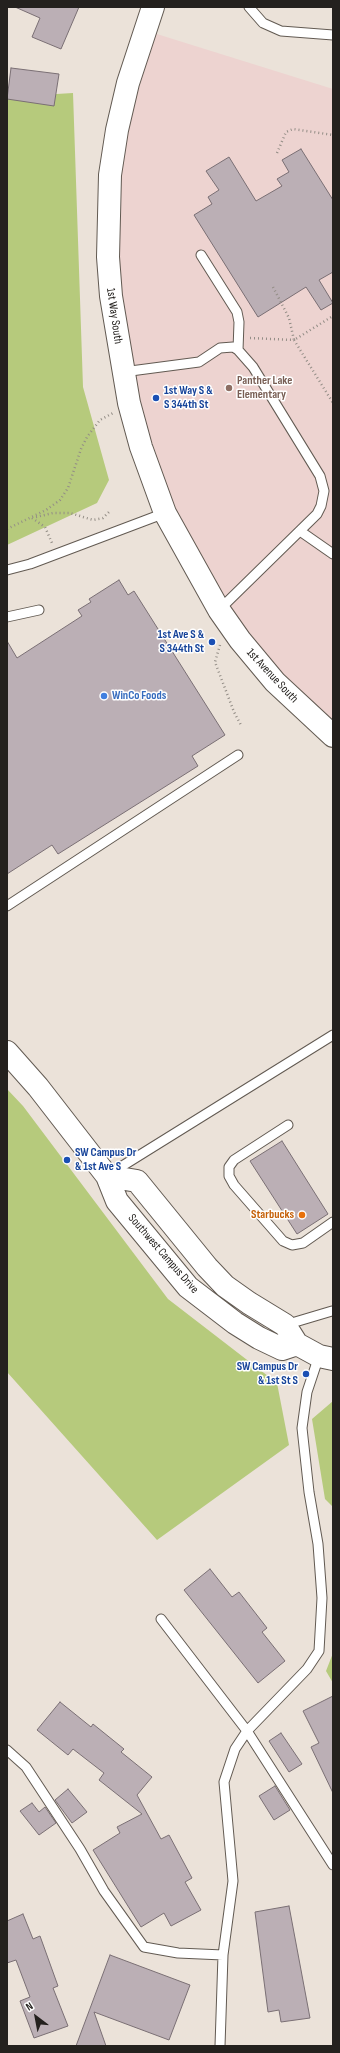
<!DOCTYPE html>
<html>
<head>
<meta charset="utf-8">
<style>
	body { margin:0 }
	#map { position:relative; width:340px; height:2053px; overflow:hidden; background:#ebe2d9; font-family:"Sofia Sans Condensed",sans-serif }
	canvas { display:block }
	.frame { position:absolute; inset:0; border:8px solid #24211e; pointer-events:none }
	.north { position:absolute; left:16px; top:1997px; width:40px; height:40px; -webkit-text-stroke:3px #fff; paint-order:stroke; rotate:328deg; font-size:11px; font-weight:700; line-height:16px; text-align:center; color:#24211e }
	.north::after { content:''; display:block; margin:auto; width:14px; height:18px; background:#24211e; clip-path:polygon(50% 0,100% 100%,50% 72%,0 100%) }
</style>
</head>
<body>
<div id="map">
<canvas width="340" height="2053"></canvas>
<div class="frame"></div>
<div class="north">N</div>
</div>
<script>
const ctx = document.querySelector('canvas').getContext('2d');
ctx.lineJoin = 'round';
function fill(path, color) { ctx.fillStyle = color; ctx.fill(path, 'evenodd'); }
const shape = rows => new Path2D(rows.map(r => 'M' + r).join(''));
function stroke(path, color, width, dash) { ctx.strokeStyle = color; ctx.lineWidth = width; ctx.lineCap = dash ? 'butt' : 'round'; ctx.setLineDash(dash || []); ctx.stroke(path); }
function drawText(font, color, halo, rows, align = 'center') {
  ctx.font = font + ' "Sofia Sans Condensed",sans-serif'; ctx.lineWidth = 3; ctx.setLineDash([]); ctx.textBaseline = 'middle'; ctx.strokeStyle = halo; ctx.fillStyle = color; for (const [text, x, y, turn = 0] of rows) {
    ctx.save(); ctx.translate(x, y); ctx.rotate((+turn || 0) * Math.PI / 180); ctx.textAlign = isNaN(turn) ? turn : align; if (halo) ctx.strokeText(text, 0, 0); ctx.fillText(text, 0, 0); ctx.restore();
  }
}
fill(shape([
	[144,30,333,89,333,736,255,660,141,447,108,216]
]), '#edd3d0');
fill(shape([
	[73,93,83,387,109,480,97,503,7,545,7,97],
	[7,1089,23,1106,168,1299,277,1383,289,1445,157,1540,7,1372],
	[333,1401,333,1507,325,1499,312,1419],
	[333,1653,333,1683,326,1671]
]), '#b6ca7c');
const building = shape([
	[15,7,79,7,61,49,32,37,40,18,15,7],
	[11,68,59,74,54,106,7,99,11,68],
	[301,149,333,200,333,272,319,280,333,303,321,310,306,287,258,317,194,215,212,204,208,197,219,190,206,171,229,157,256,201,282,186,277,179,289,172,282,160,301,149],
	[119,580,128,595,134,591,225,735,192,756,198,766,58,854,52,845,7,874,7,641,17,658,82,616,78,610,91,602,89,599,119,580],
	[282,1141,328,1214,297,1234,250,1161,282,1141],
	[210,1569,232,1597,239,1592,267,1628,262,1632,285,1661,258,1683,184,1590,210,1569],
	[333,1696,333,1793,311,1747,319,1743,303,1711,333,1696],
	[60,1702,91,1727,93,1724,124,1749,121,1752,152,1777,137,1795,161,1839,169,1835,192,1878,185,1882,201,1910,171,1926,164,1913,141,1927,93,1850,120,1833,117,1827,142,1814,99,1780,104,1773,73,1749,68,1755,37,1730,60,1702],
	[281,1733,302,1764,289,1772,269,1741,281,1733],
	[275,1786,290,1810,274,1820,259,1796,275,1786],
	[68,1789,87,1812,72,1823,55,1800,68,1789],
	[32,1803,39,1812,45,1807,56,1823,39,1835,20,1811,32,1803],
	[289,1906,310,2018,281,2022,279,2010,268,2012,255,1912,289,1906],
	[23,1914,33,1939,40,1936,58,1986,53,1988,68,2026,34,2038,20,2001,30,1997,16,1960,7,1963,7,1921,23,1914],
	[110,1955,190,1985,169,2040,94,2012,106,2046,76,2046,110,1955]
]);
fill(building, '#bbafb5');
stroke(building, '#7a6f74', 1);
const lane = shape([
	[249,7,263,23,281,31,333,35],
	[201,255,237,312,239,322,238,350],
	[123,372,199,362,220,348,233,347,238,350,253,367,320,476,324,491,321,506,317,514,219,610],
	[300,531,333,554],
	[7,570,30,564,165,513],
	[7,617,39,610],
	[7,906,238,755],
	[288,1125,234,1160,229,1167,229,1176,234,1185,283,1241,292,1245,303,1243,333,1222],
	[111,1173,333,1035],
	[285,1325,332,1311],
	[161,1619,247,1731,333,1865],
	[7,1750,26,1767,80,1849,104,1891,144,1947,178,1953,223,1955],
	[220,2046,223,1955,233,1881,224,1782,235,1749,247,1731,307,1669,319,1651,322,1598,318,1544,309,1492,302,1428,307,1392,319,1356]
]);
const secondary = shape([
	[153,7,128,83,117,130,110,175,108,257,111,296,129,403,141,447,165,513,219,610,240,640,275,682,333,736]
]);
const primary = shape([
	[7,1052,38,1087,107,1176,117,1201,188,1287,235,1323,259,1338,282,1349,297,1344],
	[107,1176,137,1181,207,1267,225,1286,249,1303,285,1325,297,1344,319,1356,333,1359]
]);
stroke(lane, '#625a52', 11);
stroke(secondary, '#625a52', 24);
stroke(primary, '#625a52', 24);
stroke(shape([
	[277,153,286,132,293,129,333,135],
	[273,287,289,318,294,340,333,316],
	[250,338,294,340,333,403],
	[36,517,53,513,70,513,93,520,103,518,109,512],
	[32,518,45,527,52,543],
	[7,529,46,510,60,500,68,488,81,449,87,437,100,420,113,413],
	[220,645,215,662,234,712,241,725]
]), '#938d86', 2.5, [1, 3]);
stroke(lane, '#fff', 9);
stroke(secondary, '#fff', 22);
stroke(primary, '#fff', 22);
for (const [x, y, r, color] of [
	[229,388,4,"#8d6e63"],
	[156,398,4,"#1a4fb4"],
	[212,642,4,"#1a4fb4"],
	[104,696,4,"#3f7fe0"],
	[67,1160,4,"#1a4fb4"],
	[302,1215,4,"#e8710a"],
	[306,1374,4,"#1a4fb4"]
]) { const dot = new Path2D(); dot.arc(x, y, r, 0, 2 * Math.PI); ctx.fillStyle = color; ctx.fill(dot); stroke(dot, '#fff', 1.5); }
drawText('12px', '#24211e', '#fff', [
	["1st Way South",114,316,82],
	["1st Avenue South",272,676,47],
	["Southwest Campus Drive",163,1254,49]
]);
drawText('bold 12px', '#785e54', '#fff', [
	["Panther Lake",237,381],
	["Elementary",237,395]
], 'left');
drawText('bold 12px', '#164399', '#fff', [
	["1st Way S &",164,391],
	["S 344th St",164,405],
	["1st Ave S &",204,635,"right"],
	["S 344th St",204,649,"right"],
	["SW Campus Dr",75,1153],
	["& 1st Ave S",75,1167],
	["SW Campus Dr",298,1367,"right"],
	["& 1st St S",298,1381,"right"]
], 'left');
drawText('bold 12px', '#366cbe', '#fff', [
	["WinCo Foods",112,696]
], 'left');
drawText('bold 12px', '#c56008', '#fff', [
	["Starbucks",294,1215]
], 'right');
</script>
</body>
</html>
